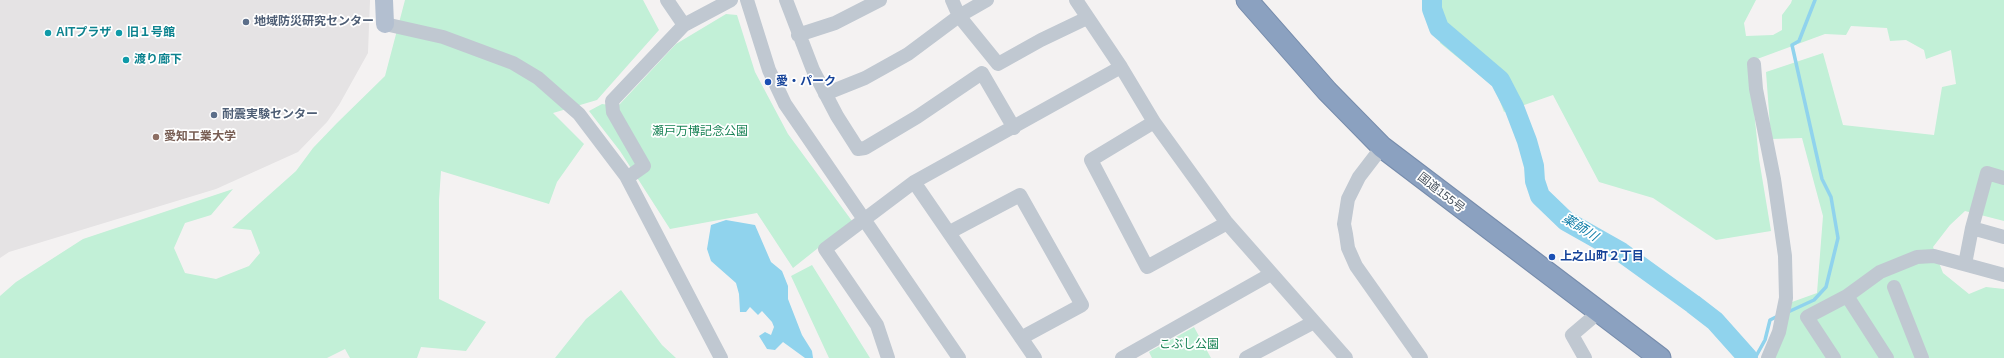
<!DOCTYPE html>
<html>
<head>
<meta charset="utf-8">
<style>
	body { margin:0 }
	canvas { display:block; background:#f4f2f2 }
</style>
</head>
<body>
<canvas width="2004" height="358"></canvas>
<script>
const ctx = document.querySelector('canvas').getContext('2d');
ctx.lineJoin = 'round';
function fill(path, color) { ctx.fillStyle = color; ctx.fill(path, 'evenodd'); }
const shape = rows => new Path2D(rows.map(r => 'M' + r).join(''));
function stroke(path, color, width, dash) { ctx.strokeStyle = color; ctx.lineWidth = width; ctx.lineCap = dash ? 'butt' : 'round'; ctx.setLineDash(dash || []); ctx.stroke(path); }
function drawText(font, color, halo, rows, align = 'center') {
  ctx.font = font + ' Helvetica,"Noto Sans JP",sans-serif'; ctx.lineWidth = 3.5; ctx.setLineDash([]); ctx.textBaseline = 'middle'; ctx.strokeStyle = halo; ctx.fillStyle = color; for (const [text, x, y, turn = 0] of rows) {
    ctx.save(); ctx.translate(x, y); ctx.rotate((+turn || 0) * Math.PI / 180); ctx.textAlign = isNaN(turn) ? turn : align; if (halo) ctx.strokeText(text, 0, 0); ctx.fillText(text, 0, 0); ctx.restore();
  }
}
fill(shape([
	[0,0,370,0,368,53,339,105,327,122,298,152,216,189,9,252,0,258]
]), '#e5e3e4');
fill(shape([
	[405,0,643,0,659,30,597,100,553,113,584,144,557,182,549,204,441,171,439,200,439,299,486,322,466,351,421,347,417,358,350,358,345,349,327,358,0,358,0,296,16,282,83,239,233,189,211,215,185,223,174,248,185,273,216,279,249,266,260,253,251,230,232,228,296,171,313,148,337,123,385,76],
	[1436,0,1756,0,1744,23,1746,36,1773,35,1782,30,1782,15,1791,3,1792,0,2004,0,2004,221,1965,211,1950,225,1933,247,1943,273,1969,294,1986,287,2004,289,2004,358,1774,358,1792,302,1817,293,1823,216,1802,138,1771,139,1766,72,1823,53,1843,125,1934,135,1942,87,1956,84,1951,50,1926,59,1924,50,1906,40,1890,41,1887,28,1851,26,1846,35,1825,34,1749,62,1759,159,1771,231,1716,240,1653,198,1599,182,1553,95,1504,112,1495,88,1440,43],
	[726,14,737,15,755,72,788,134,852,221,793,268,757,213,670,229,620,151,589,111,602,104,618,106,676,44],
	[812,265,870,358,829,358,791,276],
	[621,290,662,345,676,358,555,358,586,319],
	[1194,327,1211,358,1152,358,1149,352]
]), '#c2f0d7');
fill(shape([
	[726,220,755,225,771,262,782,271,788,286,788,299,802,335,812,351,813,358,805,358,783,342,775,350,767,349,759,336,765,332,771,335,774,327,772,322,762,311,758,315,750,307,746,312,740,312,739,294,736,283,711,261,707,249,711,225]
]), '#90d3ed');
stroke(shape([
	[1788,312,1814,300,1826,287,1838,238,1831,197,1822,179,1792,45,1799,41,1815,0],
	[1755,358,1765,340,1770,320,1778,316]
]), '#90d3ed', 3.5);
stroke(shape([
	[1432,0,1432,9,1439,28,1500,80,1514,107,1527,141,1534,166,1535,181,1540,196,1566,221,1621,252,1693,304,1715,321,1748,358]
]), '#90d3ed', 20);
const highway = shape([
	[1247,0,1327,91,1382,147,1660,358]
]);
stroke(highway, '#768cac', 23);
stroke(shape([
	[667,0,684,25],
	[747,0,769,70,785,104,959,358],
	[786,0,813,70,837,116,858,149,865,148,917,117,982,73,1014,128],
	[952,0,959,16,998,64,1041,40,1087,18],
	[1076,0,1121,67],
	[385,24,443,37,513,63,538,78,579,114,626,176,721,358],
	[798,35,835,23,880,0],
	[1754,64,1756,89,1774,179,1785,256,1786,298,1779,332,1768,358],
	[825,94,865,78,908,54,959,16,987,0],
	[1154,122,1091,160,1147,267,1227,223],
	[1382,147,1359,177,1348,199,1344,224,1346,234,1348,248,1356,266,1421,358],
	[627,178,644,166,613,112,612,101,684,25,731,0],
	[2004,178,1987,173,1972,228,2004,237],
	[914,182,1035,358],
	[950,232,1020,195,1082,305,1021,338],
	[1965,264,1972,228],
	[1894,287,1922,358],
	[1847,296,1887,358],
	[888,358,877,325,825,249,914,182,1121,67,1154,122,1227,223,1346,358],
	[1122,358,1271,274],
	[1246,358,1314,322],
	[1585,358,1572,335,1599,312],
	[1834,358,1807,317,1847,296,1880,272,1917,257,1934,256,2004,275]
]), '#c0c8d1', 14);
stroke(shape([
	[384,0,385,24]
]), '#b3bfd0', 18);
stroke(highway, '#8ba1c0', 21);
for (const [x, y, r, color] of [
	[246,22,4,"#5c6f8a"],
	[48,33,4,"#0f9aa8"],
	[119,33,4,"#0f9aa8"],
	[126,60,4,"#0f9aa8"],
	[768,82,4,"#1a4fb4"],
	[214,115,4,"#5c6f8a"],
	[156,137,4,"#8d6e63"],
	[1552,257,4,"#1a4fb4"]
]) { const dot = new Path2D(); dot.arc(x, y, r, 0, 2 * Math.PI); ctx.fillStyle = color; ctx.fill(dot); stroke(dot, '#fff', 1.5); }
drawText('bold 12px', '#4e5e75', '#fff', [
	["地域防災研究センター",254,22],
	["耐震実験センター",222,115]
], 'left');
drawText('bold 12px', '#0d838f', '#fff', [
	["AITプラザ",56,33],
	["旧１号館",127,33],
	["渡り廊下",134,60]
], 'left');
drawText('bold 12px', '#164399', '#fff', [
	["愛・パーク",776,82],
	["上之山町２丁目",1560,257]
], 'left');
drawText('12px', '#188355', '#fff', [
	["瀬戸万博記念公園",700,132],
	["こぶし公園",1189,345]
]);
drawText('bold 12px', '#785e54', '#fff', [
	["愛知工業大学",164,137]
], 'left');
drawText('12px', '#4a5460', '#fff', [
	["国道155号",1441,193,38]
]);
drawText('italic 13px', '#0d7ca7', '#fff', [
	["薬師川",1580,228,32]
]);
</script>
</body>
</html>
